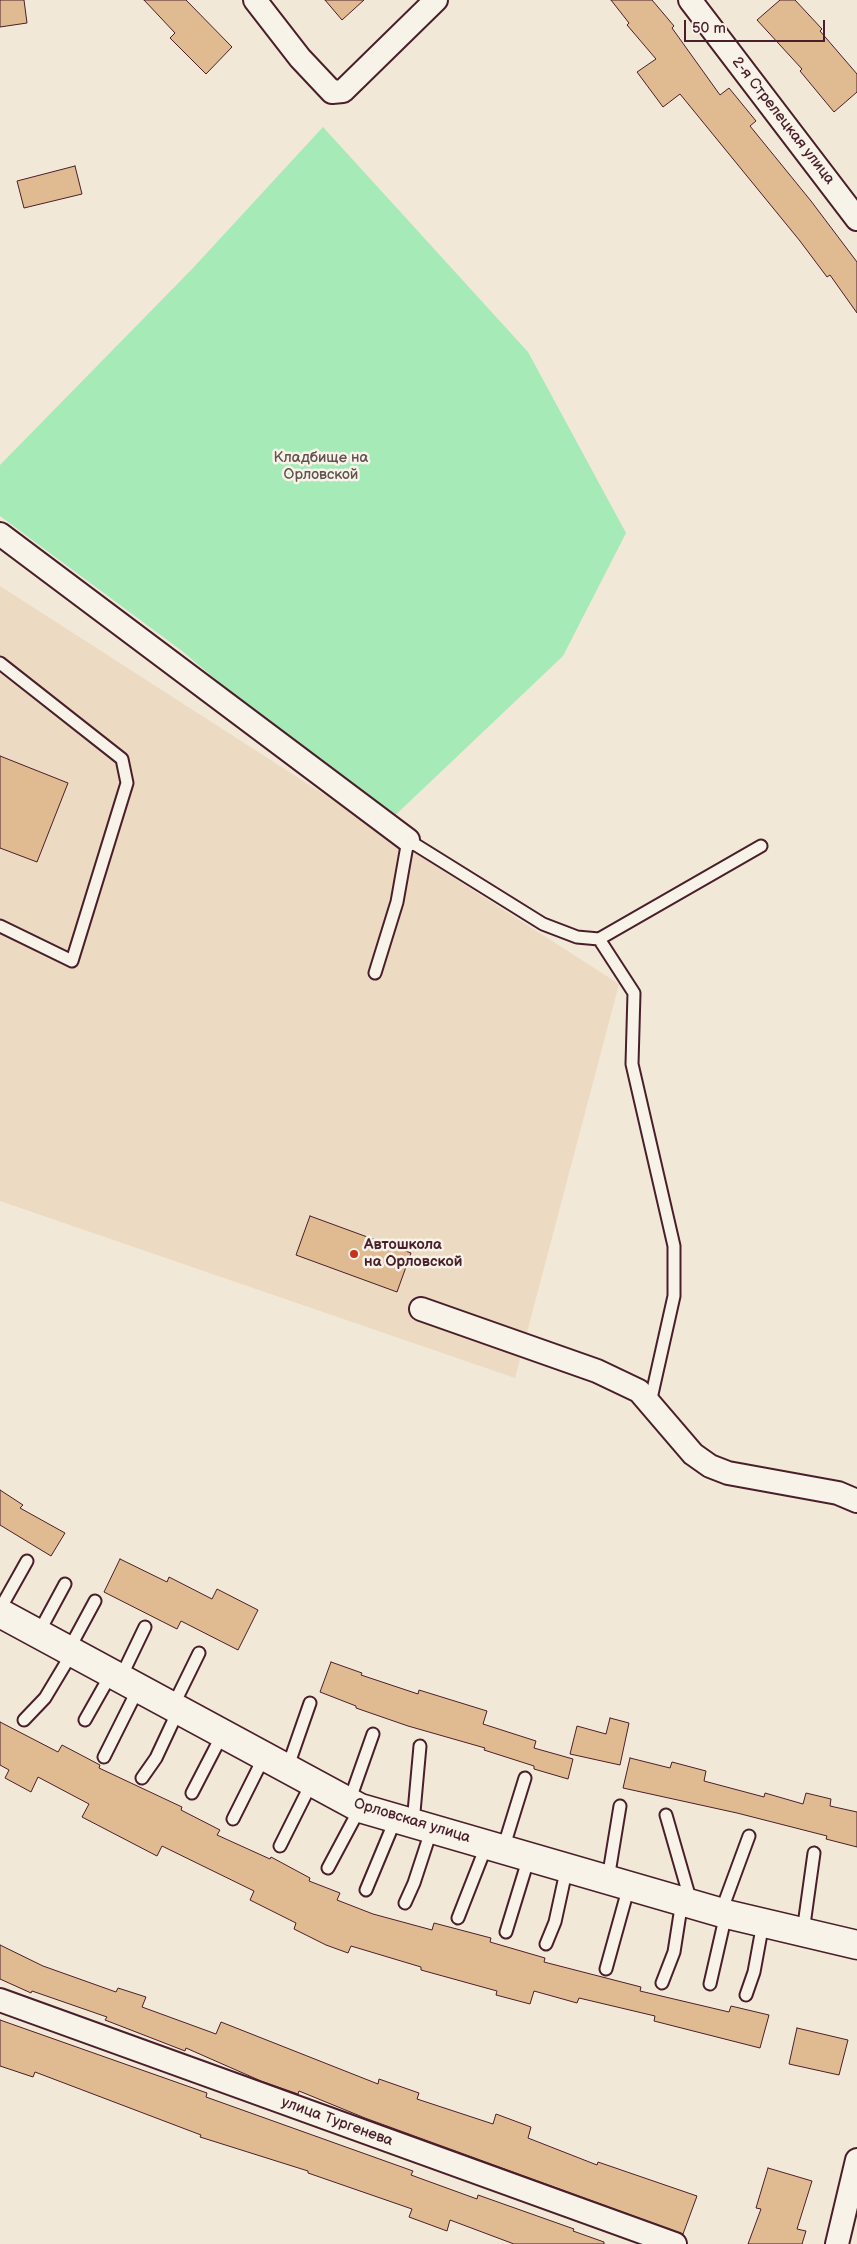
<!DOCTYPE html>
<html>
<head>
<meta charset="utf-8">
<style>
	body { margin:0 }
	#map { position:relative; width:857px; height:2244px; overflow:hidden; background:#f2e8d7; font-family:"Balsamiq Sans",sans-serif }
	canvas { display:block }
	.scale { position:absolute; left:684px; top:20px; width:141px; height:22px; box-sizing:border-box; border:2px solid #4a1f2b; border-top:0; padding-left:6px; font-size:15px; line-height:18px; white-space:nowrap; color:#4a1f2b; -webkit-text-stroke:4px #f7f3e8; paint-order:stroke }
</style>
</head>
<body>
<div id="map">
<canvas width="857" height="2244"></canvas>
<div class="scale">50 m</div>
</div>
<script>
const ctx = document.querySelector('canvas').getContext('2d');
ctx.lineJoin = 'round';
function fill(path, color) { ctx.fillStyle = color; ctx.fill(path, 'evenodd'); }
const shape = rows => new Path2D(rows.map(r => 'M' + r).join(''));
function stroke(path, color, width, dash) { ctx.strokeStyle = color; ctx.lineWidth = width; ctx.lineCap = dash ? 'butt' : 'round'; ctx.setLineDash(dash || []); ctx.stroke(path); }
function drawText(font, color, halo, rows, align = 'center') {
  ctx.font = font + ' "Balsamiq Sans",sans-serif'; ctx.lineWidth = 5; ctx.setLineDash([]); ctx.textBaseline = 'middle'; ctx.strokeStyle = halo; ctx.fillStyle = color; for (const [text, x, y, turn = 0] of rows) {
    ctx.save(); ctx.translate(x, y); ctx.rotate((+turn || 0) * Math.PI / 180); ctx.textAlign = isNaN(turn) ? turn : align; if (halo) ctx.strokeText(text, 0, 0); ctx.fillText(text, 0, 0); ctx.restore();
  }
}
fill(shape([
	[0,586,619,984,515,1378,0,1201]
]), '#eddac2');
fill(shape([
	[323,127,528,352,626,533,563,656,387,823,182,651,0,516,0,465,193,268]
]), '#a5eab7');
const building = shape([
	[0,0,24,0,27,23,0,27,0,0],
	[144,0,186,0,232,47,206,74,170,38,175,33,144,0],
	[325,0,364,0,342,20,325,0],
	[611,0,652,0,674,26,672,28,720,95,729,88,756,121,750,126,811,201,857,262,857,313,830,275,827,277,800,241,680,94,663,107,637,72,656,59,627,25,629,23,611,0],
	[780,0,795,0,822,29,820,31,857,74,857,92,834,112,800,71,802,69,757,20,780,0],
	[75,166,82,194,24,208,17,181,75,166],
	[0,756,68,783,37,862,0,848,0,756],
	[310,1216,411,1253,397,1292,296,1255,310,1216],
	[0,1490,23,1505,20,1508,65,1533,51,1556,0,1525,0,1490],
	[120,1559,167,1582,169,1577,212,1599,217,1589,258,1610,238,1650,181,1621,177,1629,104,1592,120,1559],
	[331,1662,362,1673,361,1675,418,1694,419,1690,487,1711,483,1724,536,1741,534,1748,573,1759,568,1779,534,1769,534,1766,484,1750,485,1748,408,1726,356,1708,356,1706,320,1692,331,1662],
	[610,1718,629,1723,620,1765,570,1754,577,1726,606,1734,610,1718],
	[0,1722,58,1752,62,1745,100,1765,99,1768,182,1807,181,1810,220,1830,217,1835,270,1859,271,1857,310,1878,309,1881,340,1893,337,1900,373,1914,432,1930,434,1923,491,1938,490,1942,545,1958,544,1962,641,1987,640,1991,729,2012,731,2006,769,2015,760,2048,654,2021,655,2016,579,1998,577,2003,534,1991,530,2004,496,1995,497,1991,421,1970,421,1967,351,1946,348,1953,326,1945,294,1929,296,1923,250,1900,254,1891,162,1846,157,1856,82,1817,89,1804,38,1777,31,1792,5,1778,9,1770,0,1765,0,1722],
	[630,1758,670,1768,672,1762,706,1771,704,1781,764,1797,765,1793,803,1804,806,1793,831,1799,830,1806,857,1812,857,1847,826,1839,827,1836,737,1813,623,1788,630,1758],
	[0,1945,43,1966,116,1992,118,1988,146,1997,142,2007,216,2034,221,2022,378,2084,379,2079,419,2093,417,2099,493,2124,496,2114,531,2127,528,2138,597,2165,598,2162,697,2196,683,2234,365,2118,299,2091,298,2094,261,2081,186,2048,185,2051,105,2020,107,2017,32,1991,31,1993,0,1979,0,1945],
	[0,2020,207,2093,206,2097,413,2171,411,2175,477,2199,478,2195,574,2229,573,2231,604,2242,604,2244,514,2244,450,2220,447,2231,409,2217,412,2209,308,2173,308,2171,200,2137,201,2135,35,2072,33,2077,0,2066,0,2020],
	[797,2028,848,2040,839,2075,789,2064,797,2028],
	[768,2168,812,2181,797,2229,806,2231,802,2244,748,2244,761,2209,756,2208,768,2168]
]);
fill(building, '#e0ba91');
stroke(building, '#4a1f2b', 1);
const lane = shape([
	[0,663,122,759,127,783,72,961,0,926],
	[599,939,634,993,632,1064,674,1246,674,1296,650,1403],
	[375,973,397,902,408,840,543,924,577,937,599,939,761,846],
	[0,1609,27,1561],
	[38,1634,65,1584],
	[68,1651,95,1601],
	[120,1679,145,1627],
	[173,1706,199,1653],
	[24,1720,45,1698,72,1653],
	[85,1720,111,1674],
	[104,1757,138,1689],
	[287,1769,310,1703],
	[142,1778,156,1758,178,1711],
	[192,1793,222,1735],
	[349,1802,373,1734],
	[666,1815,691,1902],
	[233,1819,264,1757],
	[413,1823,420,1746],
	[280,1846,312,1782],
	[503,1849,525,1778],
	[328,1868,360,1808],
	[608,1879,620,1806],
	[366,1890,396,1818],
	[405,1903,414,1883,432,1828],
	[721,1912,749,1836],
	[458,1918,487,1844],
	[506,1932,529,1857],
	[803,1932,814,1853],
	[546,1944,555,1922,567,1867],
	[606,1969,629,1886],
	[662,1983,674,1952,682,1901],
	[710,1984,726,1914],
	[746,1995,754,1972,763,1923]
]);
const street = shape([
	[255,0,300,58,332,92,343,91,436,0],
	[690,0,857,219],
	[0,534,408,840],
	[421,1309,597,1371,639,1391,693,1454,710,1466,728,1473,838,1493,857,1501],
	[0,2000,675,2244],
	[837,2244,857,2160]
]);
const secondary = shape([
	[0,1613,360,1808,726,1914,857,1945]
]);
stroke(lane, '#4a1f2b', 15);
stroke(street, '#4a1f2b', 26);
stroke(secondary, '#4a1f2b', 31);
stroke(lane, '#f7f3e8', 11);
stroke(street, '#f7f3e8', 22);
stroke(secondary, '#f7f3e8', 28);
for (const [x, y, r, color] of [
	[354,1254,5,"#c8321e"]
]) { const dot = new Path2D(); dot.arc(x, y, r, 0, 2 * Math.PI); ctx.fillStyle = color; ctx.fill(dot); stroke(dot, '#f7f3e8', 2); }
drawText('15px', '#4a1f2b', '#f7f3e8', [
	["2-я Стрелецкая улица",783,121,52],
	["Орловская улица",412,1821,17],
	["улица Тургенева",337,2122,20]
]);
drawText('15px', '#61524e', '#f7f3e8', [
	["Кладбище на",321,458],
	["Орловской",321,475]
]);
drawText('bold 15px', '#4a1f2b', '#f7f3e8', [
	["Автошкола",364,1245],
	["на Орловской",364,1262]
], 'left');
</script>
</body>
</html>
